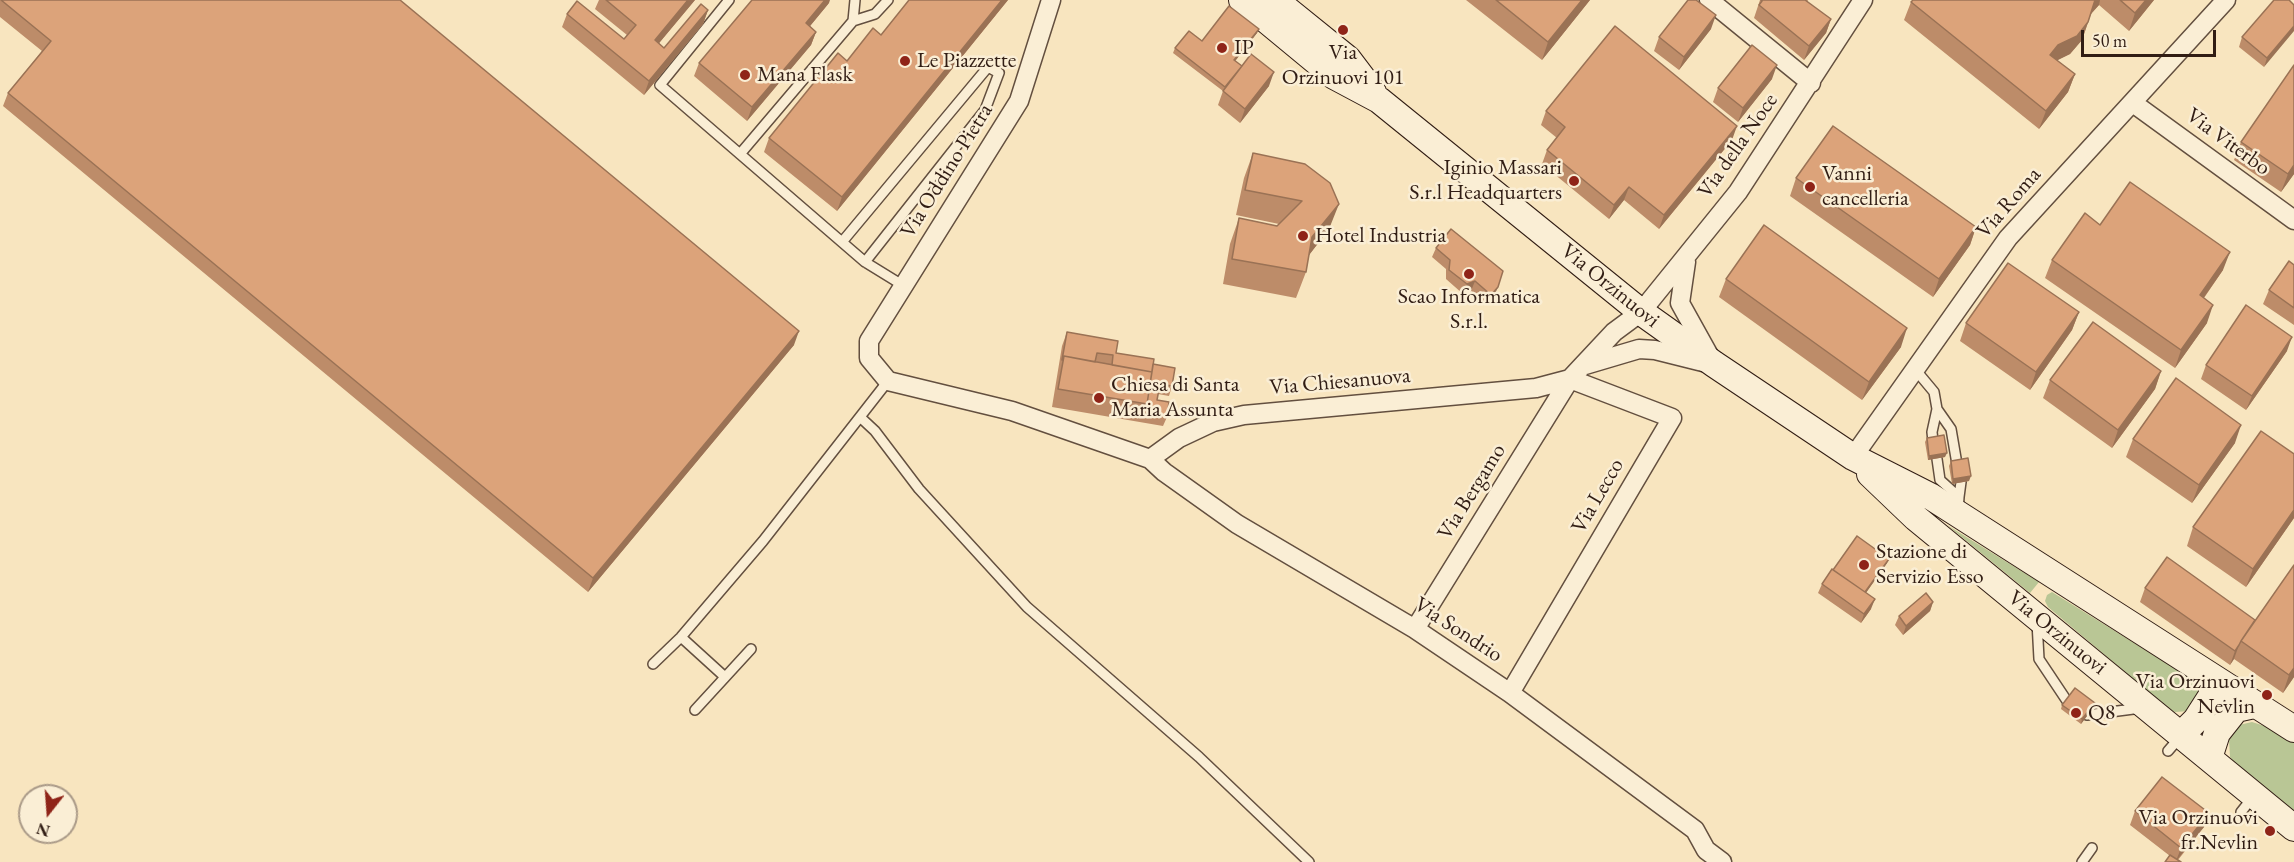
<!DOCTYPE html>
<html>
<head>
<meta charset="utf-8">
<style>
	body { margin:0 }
	#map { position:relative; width:2294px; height:862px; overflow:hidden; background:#f8e5bf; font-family:"EB Garamond",serif }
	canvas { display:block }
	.north { position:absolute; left:18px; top:784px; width:60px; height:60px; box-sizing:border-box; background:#faeed5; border:2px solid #aa9a88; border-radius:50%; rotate:197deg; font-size:16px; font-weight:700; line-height:24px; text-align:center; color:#311d14 }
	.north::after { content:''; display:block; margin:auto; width:21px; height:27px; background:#8f2418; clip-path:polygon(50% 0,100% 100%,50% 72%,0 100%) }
	.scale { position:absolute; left:2081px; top:30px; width:135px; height:27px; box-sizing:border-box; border:3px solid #311d14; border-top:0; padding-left:8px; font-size:18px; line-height:21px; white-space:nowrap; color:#311d14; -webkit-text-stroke:4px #faeed5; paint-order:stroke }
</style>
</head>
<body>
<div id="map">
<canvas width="2294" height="862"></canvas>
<div class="north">N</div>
<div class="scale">50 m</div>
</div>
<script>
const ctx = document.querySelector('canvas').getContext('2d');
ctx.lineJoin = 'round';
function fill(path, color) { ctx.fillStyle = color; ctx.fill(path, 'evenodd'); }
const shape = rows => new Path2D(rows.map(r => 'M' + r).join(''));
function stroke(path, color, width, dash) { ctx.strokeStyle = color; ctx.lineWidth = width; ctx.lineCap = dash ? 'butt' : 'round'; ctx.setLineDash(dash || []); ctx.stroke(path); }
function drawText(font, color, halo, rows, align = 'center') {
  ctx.font = font + ' "EB Garamond",serif'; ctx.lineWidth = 5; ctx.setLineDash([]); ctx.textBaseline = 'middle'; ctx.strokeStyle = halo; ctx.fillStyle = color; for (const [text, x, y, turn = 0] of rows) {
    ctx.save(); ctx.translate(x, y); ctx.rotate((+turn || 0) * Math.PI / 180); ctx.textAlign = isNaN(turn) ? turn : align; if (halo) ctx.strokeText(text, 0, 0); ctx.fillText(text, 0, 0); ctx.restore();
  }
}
fill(shape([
	[1947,525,2039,582,2030,593],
	[2052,592,2192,679,2200,691,2190,711,2175,712,2169,709,2048,607,2045,601,2047,595],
	[2252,722,2271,728,2294,742,2294,814,2236,765,2230,757,2229,739,2239,725]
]), '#b9c695');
const lane = shape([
	[729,0,660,85,865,262,904,286],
	[853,21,855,0],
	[740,154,853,21,875,14,888,0],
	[842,242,988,67,999,73,985,110,865,262],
	[1914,368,1934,392,1937,409,1932,432,1933,441],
	[1937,409,1951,429,1957,464],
	[860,417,875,431,919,489,1027,607,1199,757,1309,862],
	[1937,459,1940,480,1959,497,1958,512],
	[1959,497,1961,482],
	[2037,622,2039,659,2067,701],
	[681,637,725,677],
	[653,664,681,637,763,541,888,381],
	[695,710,751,649],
	[2087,715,2141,708],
	[2168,751,2180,737],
	[2241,812,2253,797],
	[2082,862,2092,848]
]);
const street = shape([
	[1051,0,1019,101,869,341,869,358,888,381,1012,411,1150,459,1179,438,1213,422,1244,415,1536,388,1570,379,1614,332,1641,312,1738,192,1863,0],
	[1709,0,1811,83],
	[2133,103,2294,220],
	[1686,262,1680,303,1710,357],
	[1585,365,1639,349,1655,350,1703,362],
	[1853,457,2008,238,2226,0],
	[1150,459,1164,472,1237,524,1415,629,1510,693,1695,830,1706,850,1722,862],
	[1415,629,1570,379,1672,418,1510,693]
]);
const secondary = shape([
	[1242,0,1334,76,1379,100,1641,312,1714,364,1853,457,1930,496,2294,729],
	[1275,0,1348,59,1373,92],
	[1870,474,1916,518,2294,828],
	[2181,735,2196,720,2212,695,2212,678],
	[2209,758,2217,733,2236,709,2254,705]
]);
stroke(lane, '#634f3f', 12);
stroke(street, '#634f3f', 21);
stroke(secondary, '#311d14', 28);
stroke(lane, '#faeed5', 9);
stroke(street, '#faeed5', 18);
stroke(secondary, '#faeed5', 26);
fill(shape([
	[0,0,400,0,794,345,588,592,3,106,8,93,42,51,0,17],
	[599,0,695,0,659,43,664,48,708,10,703,24,644,95,562,27,567,14,624,39,627,35,595,9],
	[909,0,1008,0,837,211,764,152,769,138,847,61,881,35],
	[1466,0,1590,0,1542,60],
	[1760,0,1808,0,1807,2,1831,19,1826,33,1804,60,1754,18],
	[1913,0,2154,0,2129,31,2099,5,2091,14,2082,40,2070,54,2057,60,2075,74,2068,92,2039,129,1904,20,1911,2],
	[829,3,810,26,816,32,811,45,747,121,694,76,699,63],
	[2294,5,2264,67,2239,47,2242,37],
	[1711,29,1679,70,1654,51,1659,37],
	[1257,33,1235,61,1269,86,1240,123,1218,105,1223,91,1173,53,1175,48,1202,41],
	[1772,79,1738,122,1713,102,1718,88],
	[1546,111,1732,140,1659,229,1624,200,1609,219,1542,164,1547,150,1557,138,1541,125],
	[2241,142,2294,174,2281,192,2234,160],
	[1253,153,1329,229,1309,255,1306,272,1296,298,1223,284,1230,244,1239,218,1277,226,1279,224,1236,215,1244,178],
	[1796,178,1976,227,1970,245,1933,297,1790,196],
	[2100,225,2223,270,2204,298,2207,323,2175,368,2045,278,2052,260],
	[1436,248,1494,296,1487,304,1471,291,1463,294,1446,279,1446,269,1432,257],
	[2294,265,2294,325,2263,304,2269,290],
	[1726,279,1901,347,1862,400,1719,297],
	[2079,312,2072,330,2030,390,1960,341,1966,323],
	[1067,332,1116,353,1153,364,1172,386,1169,396,1158,394,1157,400,1167,417,1163,426,1052,407,1062,346],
	[2287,351,2246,410,2201,379,2206,365],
	[2161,371,2155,389,2112,448,2043,398,2050,380],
	[1927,438,1945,457,1928,460,1925,442],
	[2133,439,2235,443,2192,503,2126,457],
	[1951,461,1969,481,1952,484,1949,466],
	[2294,518,2246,587,2187,546,2193,527],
	[2167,557,2294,677,2283,693,2234,659,2230,665,2140,602,2145,588],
	[1887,563,1866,593,1871,609,1861,623,1818,593,1822,584,1833,570],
	[1933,602,1930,611,1903,635,1895,625,1899,616],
	[2095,703,2093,708,2081,724,2061,709,2062,705],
	[2135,811,2204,827,2178,860,2170,856,2130,825]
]), '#bd8c69');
fill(shape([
	[688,0,695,0,650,54,655,40],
	[825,0,830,0,829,3,801,37,806,23],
	[1002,0,1008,0,837,211,842,197],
	[1582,0,1590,0,1542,60,1548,42],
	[2095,0,2100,0,2099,5,2089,16],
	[2146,0,2154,0,2129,31,2135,13],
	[708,10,703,24,644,95,649,81],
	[1716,15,1711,29,1679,70,1684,57],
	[1831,19,1826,33,1804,60,1809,46],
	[2088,22,2082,40,2070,54,2052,63,2050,55,2058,45],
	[2294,26,2294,31,2264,67,2267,58],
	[1259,29,1257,33,1232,65,1234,60],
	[816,32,811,45,747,121,752,107],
	[1777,65,1772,79,1738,122,1743,108],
	[1274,72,1269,86,1240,123,1245,109],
	[2075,74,2068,92,2039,129,2046,111],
	[1737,126,1732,140,1659,229,1664,215],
	[2294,165,2294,174,2281,192,2288,174],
	[1629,187,1624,200,1609,219,1614,205],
	[1339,204,1329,229,1303,263,1312,237],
	[1976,227,1970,245,1933,297,1939,279],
	[2230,252,2223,270,2193,313,2200,295],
	[1475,281,1471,291,1463,294,1467,284],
	[1498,287,1494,296,1487,304,1491,295],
	[2213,305,2207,323,2175,368,2181,350],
	[2079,312,2072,330,2030,390,2036,372],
	[1907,328,1901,347,1862,400,1869,382],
	[799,331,794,345,588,592,593,578],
	[2292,337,2287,351,2246,410,2252,396],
	[2161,371,2155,389,2112,448,2118,430],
	[2241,425,2235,443,2192,503,2199,485],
	[1947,453,1945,457,1928,460,1929,456],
	[1971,476,1969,481,1952,484,1953,479],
	[2294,510,2294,518,2246,587,2253,569],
	[1889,559,1887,563,1860,601,1862,596],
	[1875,599,1871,609,1861,623,1864,614],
	[1933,602,1930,611,1903,635,1906,626],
	[2239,645,2234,659,2230,665,2235,651],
	[2294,668,2294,677,2283,693,2289,675],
	[2095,703,2093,708,2081,724,2082,719],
	[2209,813,2204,827,2176,861,2181,848]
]), '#9a7255');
const building = shape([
	[1,0,400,0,799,331,593,578,8,93,51,41,1,0],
	[606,0,688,0,655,40,664,48,701,4,708,10,649,81,567,14,577,1,624,39,636,25,606,0],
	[752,0,825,0,806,23,816,32,752,107,699,63,752,0],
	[909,0,1002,0,842,197,769,138,838,53,847,61,873,28,881,35,909,0],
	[1496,0,1582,0,1548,42,1496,0],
	[1688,0,1696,0,1716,15,1684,57,1659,37,1688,0],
	[1761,0,1805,0,1831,19,1809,46,1759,5,1762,1,1761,0],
	[1913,0,2095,0,2088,22,2077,36,2058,45,2050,55,2075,74,2046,111,1911,2,1913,0],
	[2120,0,2146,0,2135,13,2120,0],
	[2274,0,2289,0,2294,5,2294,26,2267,58,2242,37,2274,0],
	[1229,6,1259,29,1234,60,1242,66,1225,87,1175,48,1189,31,1202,41,1229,6],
	[1615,26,1737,126,1664,215,1629,187,1614,205,1547,150,1565,127,1546,111,1615,26],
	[1752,45,1777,65,1743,108,1718,88,1752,45],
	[1251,54,1274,72,1245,109,1223,91,1251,54],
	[2294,65,2294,165,2288,174,2241,142,2294,65],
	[1833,126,1976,227,1939,279,1796,178,1833,126],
	[1253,153,1305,164,1330,183,1339,204,1312,237,1306,272,1232,259,1239,218,1277,226,1302,201,1245,190,1253,153],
	[2130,182,2230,252,2200,295,2213,305,2181,350,2052,260,2085,213,2100,225,2130,182],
	[1764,225,1907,328,1869,382,1726,279,1764,225],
	[1451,229,1503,271,1498,287,1491,295,1475,281,1467,284,1449,270,1450,260,1436,248,1451,229],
	[2289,261,2294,265,2294,308,2269,290,2289,261],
	[2008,263,2079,312,2036,372,1966,323,2008,263],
	[2246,305,2292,337,2252,396,2206,365,2246,305],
	[2093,322,2161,371,2118,430,2050,380,2093,322],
	[1067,332,1118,341,1116,353,1154,359,1152,372,1112,365,1113,355,1097,353,1095,362,1064,356,1062,360,1067,332],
	[1064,356,1152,372,1147,404,1058,389,1064,356],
	[1153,364,1175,368,1172,386,1160,384,1157,400,1169,402,1167,417,1144,413,1147,404,1153,364],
	[2176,378,2241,425,2199,485,2133,439,2176,378],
	[2261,431,2294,454,2294,510,2253,569,2193,527,2261,431],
	[1944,435,1947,453,1929,456,1927,438,1944,435],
	[1968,458,1971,476,1953,479,1951,461,1968,458],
	[1857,536,1889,559,1865,592,1833,570,1857,536],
	[2167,557,2255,620,2241,641,2239,645,2235,651,2145,588,2167,557],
	[2294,565,2294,668,2289,675,2241,641,2294,565],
	[1832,569,1875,599,1864,614,1822,584,1832,569],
	[1926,593,1933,602,1906,626,1899,616,1926,593],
	[2075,688,2095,703,2082,719,2062,705,2075,688],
	[2162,777,2209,813,2181,848,2135,811,2162,777],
	[2170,855,2181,862,2165,862,2170,855]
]);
fill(building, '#dca37a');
stroke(building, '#9a7255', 1.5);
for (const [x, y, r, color] of [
	[1343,30,6,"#8f2418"],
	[1222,48,6,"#8f2418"],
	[905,61,6,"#8f2418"],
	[745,75,6,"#8f2418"],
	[1574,181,6,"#8f2418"],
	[1810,187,6,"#8f2418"],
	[1303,236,6,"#8f2418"],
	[1469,274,6,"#8f2418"],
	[1099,398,6,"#8f2418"],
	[1864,565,6,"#8f2418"],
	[2267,695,6,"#8f2418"],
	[2076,713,6,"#8f2418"],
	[2270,831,6,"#8f2418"]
]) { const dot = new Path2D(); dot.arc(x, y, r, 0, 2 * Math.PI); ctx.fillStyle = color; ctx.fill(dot); stroke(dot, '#faeed5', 2); }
drawText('22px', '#311d14', '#faeed5', [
	["IP",1234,48],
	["Via",1343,53,"center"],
	["Orzinuovi 101",1343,78,"center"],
	["Le Piazzette",917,61],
	["Mana Flask",757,75],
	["Iginio Massari",1562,168,"right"],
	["S.r.l Headquarters",1562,193,"right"],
	["Vanni",1822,174],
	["cancelleria",1822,199],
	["Hotel Industria",1315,236],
	["Scao Informatica",1469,297,"center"],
	["S.r.l.",1469,322,"center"],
	["Chiesa di Santa",1111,385],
	["Maria Assunta",1111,410],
	["Stazione di",1876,552],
	["Servizio Esso",1876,577],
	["Via Orzinuovi",2255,682,"right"],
	["Nevlin",2255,707,"right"],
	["Q8",2088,713],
	["Via Orzinuovi",2258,818,"right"],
	["fr.Nevlin",2258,843,"right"]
], 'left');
drawText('22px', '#311d14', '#faeed5', [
	["Via Viterbo",2228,142,36],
	["Via della Noce",1738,146,-55],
	["Via Oddino Pietra",947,171,-58],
	["Via Roma",2009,203,-49],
	["Via Orzinuovi",1610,286,39],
	["Via Chiesanuova",1340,382,-5],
	["Via Bergamo",1472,492,-58],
	["Via Lecco",1598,496,-60],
	["Via Sondrio",1458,630,33],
	["Via Orzinuovi",2057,633,39]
]);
</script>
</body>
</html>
